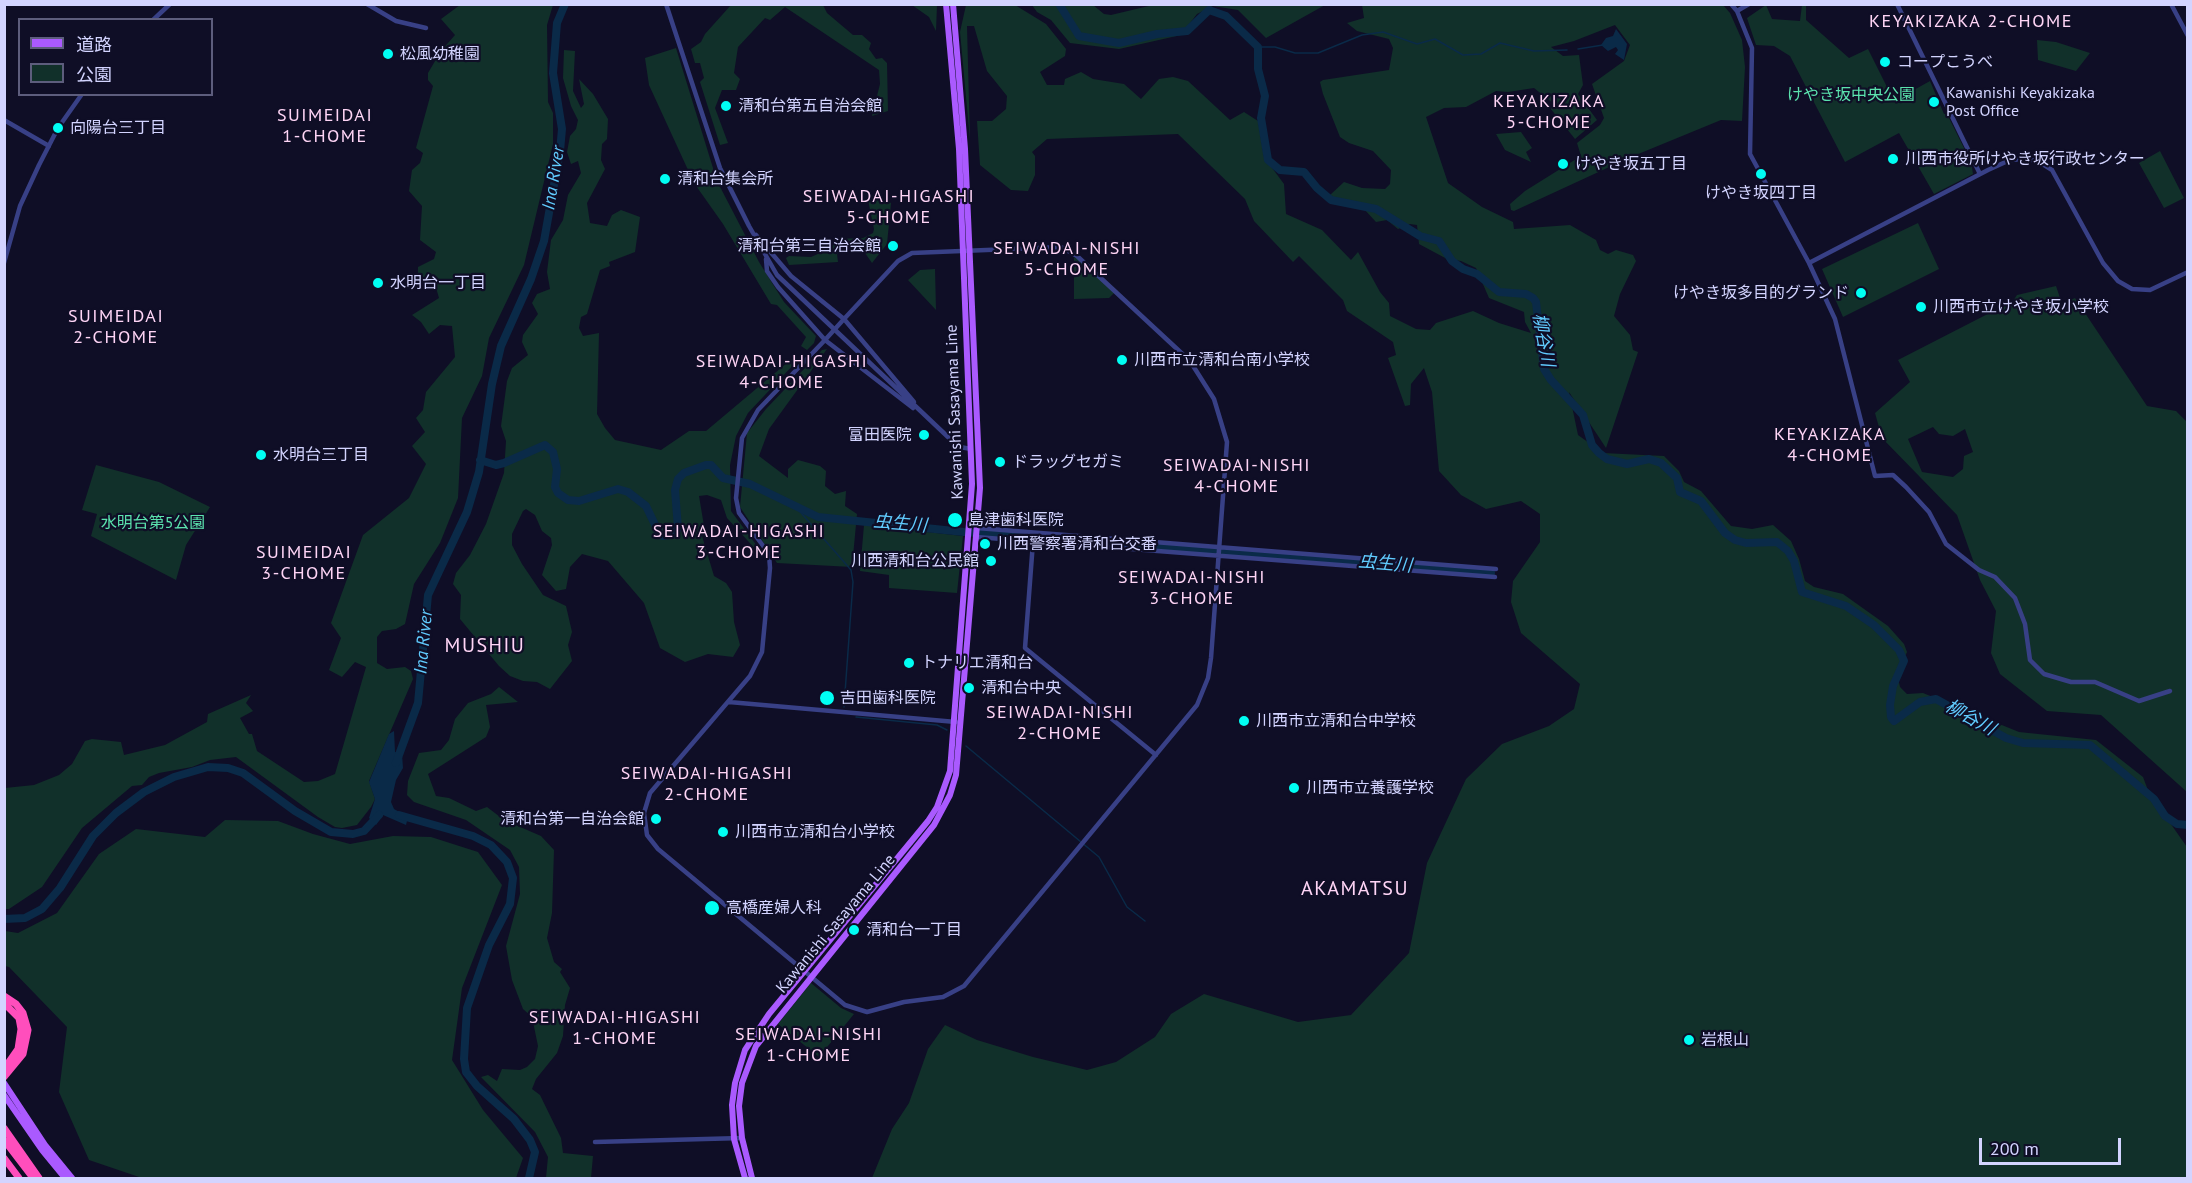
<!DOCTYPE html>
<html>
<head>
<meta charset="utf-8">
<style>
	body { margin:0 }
	#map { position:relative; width:2192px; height:1183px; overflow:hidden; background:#0f0e26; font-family:"PT Sans","Noto Sans JP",sans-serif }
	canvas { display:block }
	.frame { position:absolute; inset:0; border:6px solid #d3d4ff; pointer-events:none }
	.legend { position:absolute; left:18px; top:18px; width:195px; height:78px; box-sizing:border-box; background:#0f0e26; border:2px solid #5d5d7d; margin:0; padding:8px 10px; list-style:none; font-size:18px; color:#d3d4ff }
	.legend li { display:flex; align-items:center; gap:12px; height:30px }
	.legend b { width:30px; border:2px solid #5d5d7d }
	.scale { position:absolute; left:1979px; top:1138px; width:142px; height:27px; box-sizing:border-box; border:3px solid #d3d4ff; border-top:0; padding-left:8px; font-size:18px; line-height:21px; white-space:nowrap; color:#d3d4ff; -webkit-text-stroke:4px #0f0e26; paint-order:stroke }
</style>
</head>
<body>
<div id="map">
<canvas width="2192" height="1183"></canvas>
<div class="frame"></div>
<ul class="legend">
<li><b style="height:8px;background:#aa5aff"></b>道路</li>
<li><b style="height:16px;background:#11302a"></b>公園</li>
</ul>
<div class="scale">200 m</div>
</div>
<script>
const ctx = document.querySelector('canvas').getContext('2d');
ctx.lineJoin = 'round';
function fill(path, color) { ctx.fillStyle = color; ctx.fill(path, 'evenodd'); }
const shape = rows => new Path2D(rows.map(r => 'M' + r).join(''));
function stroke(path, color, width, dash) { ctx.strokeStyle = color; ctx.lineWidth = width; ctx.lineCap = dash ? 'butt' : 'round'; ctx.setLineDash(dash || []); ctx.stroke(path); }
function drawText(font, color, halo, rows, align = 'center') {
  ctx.font = font + ' "PT Sans","Noto Sans JP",sans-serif'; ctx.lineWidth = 4.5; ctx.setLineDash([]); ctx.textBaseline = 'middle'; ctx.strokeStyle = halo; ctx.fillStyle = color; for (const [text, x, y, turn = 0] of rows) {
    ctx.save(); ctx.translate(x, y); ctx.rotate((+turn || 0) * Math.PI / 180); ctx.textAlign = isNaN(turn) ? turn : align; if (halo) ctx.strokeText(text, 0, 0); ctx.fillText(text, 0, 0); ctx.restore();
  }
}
fill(shape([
	[460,5,553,5,547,25,548,102,553,113,553,144,524,265,489,338,482,376,462,418,458,498,440,543,414,584,405,624,396,629,382,631,377,637,377,663,387,669,405,667,411,671,413,679,369,781,375,799,371,807,357,825,342,828,335,827,318,817,236,757,210,760,192,767,159,773,149,777,142,785,132,786,82,828,42,887,9,909,5,909,5,788,34,785,59,775,72,764,85,741,92,739,121,742,124,755,165,745,207,722,208,714,251,695,246,703,253,711,240,718,249,734,252,734,257,751,304,782,318,781,335,774,366,667,355,662,342,677,329,670,341,638,331,623,363,535,409,498,426,464,412,446,425,432,416,418,423,410,426,392,455,357,452,326,440,325,429,334,421,322,412,315,439,298,437,291,418,274,418,267,434,259,436,252,420,240,422,206,409,191,412,170,420,163,423,153,416,148,433,86,428,80,428,73,441,51,455,35,441,19],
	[731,5,823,5,827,13,853,35,862,35,871,43,869,49,876,59,882,58,887,63,888,111,872,116,880,84,879,70,785,7,770,20,765,18,738,47,734,73,740,79,736,90,722,90,715,108,728,143,720,145,700,82,704,78,700,63,695,63,691,49,701,42,705,34],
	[912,5,937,5,936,31,929,17],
	[966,5,1015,5,1046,24,1066,49,1065,56,1040,72,1047,85,1064,85,1065,79,1081,72,1093,79,1124,84,1141,99,1159,79,1173,77,1188,81,1230,120,1244,112,1258,121,1264,157,1284,184,1286,214,1322,230,1351,260,1358,252,1380,292,1389,303,1390,316,1416,329,1430,330,1436,323,1473,311,1499,323,1531,333,1525,322,1524,312,1489,298,1476,268,1461,261,1447,259,1419,244,1417,225,1410,224,1398,229,1387,220,1376,222,1364,209,1337,204,1330,195,1344,182,1362,188,1385,189,1390,184,1391,170,1373,151,1349,143,1340,137,1323,94,1320,82,1323,80,1389,70,1393,48,1389,39,1357,31,1347,23,1364,18,1362,5,1723,5,1730,13,1742,40,1745,67,1742,121,1721,120,1631,157,1514,211,1511,210,1510,204,1525,191,1581,156,1577,143,1600,125,1604,118,1592,84,1624,61,1630,45,1615,25,1574,41,1551,47,1563,56,1579,55,1583,85,1578,94,1597,120,1575,139,1550,108,1554,104,1534,88,1508,92,1496,91,1466,107,1444,108,1426,117,1448,183,1482,207,1513,222,1514,229,1570,225,1596,240,1600,250,1608,254,1616,250,1633,255,1636,261,1620,294,1614,316,1630,335,1633,350,1638,352,1606,448,1569,392,1578,435,1603,453,1664,456,1679,471,1684,482,1701,491,1731,526,1752,529,1773,525,1791,541,1799,559,1805,581,1814,587,1843,594,1888,626,1904,644,1907,652,1897,674,1900,687,1907,694,1923,693,2019,732,2096,740,2143,777,2149,793,2187,847,2187,1178,872,1178,892,1129,909,1103,928,1049,945,1025,977,1040,1033,1057,1087,1070,1116,1062,1155,1037,1171,1014,1204,994,1298,1022,1351,1015,1409,953,1427,863,1466,779,1502,744,1549,726,1574,709,1580,684,1521,633,1511,602,1513,581,1540,542,1540,514,1521,501,1486,509,1461,495,1439,471,1432,392,1424,368,1411,384,1410,405,1405,406,1388,358,1396,355,1393,342,1347,311,1343,300,1299,256,1293,262,1254,221,1245,199,1178,134,1047,139,1032,152,1035,156,1035,175,1028,191,1011,190,980,165,977,121,992,121,1006,109,1007,96,987,71,974,26,967,26,970,140,960,32],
	[1032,5,1093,5,1104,14,1111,15,1153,5,1325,5,1266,38,1238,10,1213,6,1197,14,1181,35,1119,49,1070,43,1051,20,1037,12],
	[1766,5,1772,19,1800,21,1802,5,1806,5,1806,20,1849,58,1868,49,1892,97,1903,96,1930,81,1944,114,1947,114,1971,162,1973,174,1934,194,1899,133,1845,162,1790,56,1774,46,1756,45,1747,18],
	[2037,40,2056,42,2090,53,2076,71,2038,60],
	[676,48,717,181,759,262,784,302,816,336,814,343,807,350,801,346,806,337,777,305,771,304,723,224,694,183,649,85,645,58],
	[564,50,575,51,573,91,581,108,584,104,579,79,593,94,608,119,607,139,602,144,601,160,605,169,587,203,590,223,607,226,612,215,621,210,640,217,635,252,609,262,610,266,600,270,587,314,581,317,579,328,583,336,599,333,597,414,605,428,615,440,661,450,689,431,706,431,794,357,796,362,748,413,736,436,730,465,731,511,760,550,758,552,727,518,721,500,707,495,699,496,705,532,702,536,714,576,726,583,732,592,734,622,740,645,733,657,708,654,685,662,660,648,644,603,608,561,582,554,570,567,566,589,556,591,542,575,552,545,551,538,542,531,535,515,526,509,523,511,512,534,512,545,522,564,543,595,566,606,572,632,568,645,572,661,550,689,537,682,523,681,510,676,499,666,460,619,461,595,453,584,456,573,470,555,486,524,504,473,506,441,501,426,507,381,512,368,528,355,522,342,523,335,538,314,532,303,537,294,550,289,547,272,551,240,563,220,568,195,581,173,578,161,571,164,567,152,570,136,576,129,578,120,571,106,563,78],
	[1521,132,1532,148,1526,152,1531,162,1505,150,1496,134],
	[2160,151,2184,198,2164,208,2139,163],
	[873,195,891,203,887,244,872,263,865,253,842,249,837,254,838,262,789,265,786,258,789,256,811,257,827,250,836,239,863,238,873,233,874,229,868,200],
	[1918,223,1939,269,1843,317,1822,269],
	[1077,256,1116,291,1109,298,1074,299,1074,258],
	[935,269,936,310,908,280,920,270],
	[2056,286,2062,304,2075,298,2147,406,2176,411,2187,422,2187,792,2101,715,2047,711,2000,674,1991,653,1996,611,1980,580,1957,515,1882,438,1875,413,1910,382,1898,360,2013,301,2017,295],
	[1933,427,1939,434,1953,436,1965,429,1973,452,1964,456,1963,469,1953,477,1922,472,1908,439],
	[827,349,769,429,759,456,788,478,788,469,798,460,820,466,826,471,825,486,835,494,846,491,845,506,857,514,852,567,777,563,740,507,747,433,766,409,822,350],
	[96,465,159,482,210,507,186,545,176,580,91,536,97,514,82,510],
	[864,525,963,536,957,593,889,588,889,575,860,571],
	[499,687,518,702,486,705,490,727,486,737,428,774,436,796,449,798,476,811,487,807,504,820,541,836,554,850,552,913,547,938,554,962,562,969,560,972,570,988,565,1005,563,1036,557,1053,536,1079,532,1089,540,1095,561,1138,563,1153,593,1156,591,1178,546,1178,548,1157,535,1132,481,1077,488,1075,497,1081,502,1069,520,1070,527,1067,535,1059,538,1046,532,1017,523,1009,512,980,506,946,520,894,519,867,510,850,466,820,414,802,407,795,408,781,419,753,441,750,449,740,455,719,468,703,491,694],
	[225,820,278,821,313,834,350,844,393,836,431,837,478,852,502,885,462,988,452,1060,483,1110,523,1158,516,1178,142,1178,89,1160,59,1092,67,1027,9,967,5,966,5,931,18,933,57,913,99,854,136,829,205,837],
	[811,983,841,1008,854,1014,819,1057,778,1024]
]), '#11302a');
fill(shape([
	[1616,29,1627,44,1624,60,1615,54,1618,50,1616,47,1608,51,1601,45,1606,38,1613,36],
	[394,731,395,752,402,754,403,768,396,780,391,802,394,809,408,817,406,825,383,815,376,825,369,818,375,799,369,782,389,734]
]), '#0a2a48');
stroke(shape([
	[1258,47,1275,47,1295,53,1318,53,1362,35,1383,32,1417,44,1435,39,1463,55,1481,54,1500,43,1534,51,1567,50],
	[1578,49,1603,45],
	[796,507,851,570,853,582,844,707],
	[856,717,937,725,947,730],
	[966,746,1099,857,1127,907,1145,921]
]), '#0a2a48', 1.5);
stroke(shape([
	[1059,4,1079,36,1119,43,1157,34,1187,31,1209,10,1226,16,1258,47,1258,69,1265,96,1261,118,1268,160,1280,170,1304,172,1317,188,1331,200,1376,209,1420,236,1439,241,1452,261,1463,269,1477,274,1499,292,1526,294,1533,298,1536,302,1544,369,1551,380,1583,415,1592,445,1599,453,1607,459,1627,464,1649,459,1661,463,1677,478,1680,492,1701,501,1725,533,1735,540,1746,543,1777,542,1788,551,1794,561,1802,592,1846,606,1874,625,1899,650,1904,661,1893,686,1890,705,1891,717,1894,721,1920,702,1936,699,2006,738,2023,743,2090,745,2154,799,2165,816,2177,824,2188,825],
	[480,460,496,465,504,463,545,445,553,452,557,469,555,487,558,493,568,500,579,501,618,489,628,492,646,506,660,535,663,536,674,534,678,528,675,490,678,479,684,473,706,465,711,465,723,478,750,484,818,517,964,532,1491,573],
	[396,763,418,703,428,595,467,512,479,472,492,384,501,346,531,279,544,241,560,151,562,129,553,73,557,23,565,4],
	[399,815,473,836,491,845,507,862,513,878,510,904,489,945,467,1008,464,1059,466,1072,477,1086,514,1119,530,1140,535,1152,529,1178],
	[4,919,25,918,42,909,60,888,93,836,116,813,144,792,174,777,208,767,228,768,243,773,295,811,331,832,353,834,364,831,379,815]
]), '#0a2a48', 8);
stroke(shape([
	[367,4,396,21,426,28],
	[666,4,720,168,749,226,777,275,948,437,960,447,971,449],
	[1731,4,1737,11,1752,48,1750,154,1809,263,1835,319,1875,476,1893,475,1906,487,1929,512,1946,544,1979,570,1995,577,2015,598,2025,624,2030,660,2044,674,2071,682,2095,682,2139,701,2170,691],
	[1897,4,1980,174],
	[2171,4,2188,36],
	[1737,11,1749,4],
	[153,20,170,4],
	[4,120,49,146],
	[756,235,791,276,844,319,914,402],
	[766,259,767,271,778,287,825,340,913,408],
	[4,263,20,206,39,165,58,128,82,94],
	[1809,263,1988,170,2010,160,2026,159,2038,161,2052,170,2103,263,2118,281,2132,289,2150,290,2188,272],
	[825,340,758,410,742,438,736,498,739,513,769,554,770,568,762,652,750,676,650,793,644,813,647,835,658,849,845,1005,867,1012,904,1002,943,997,964,986,1197,705,1208,678,1211,658,1227,442,1214,399,1190,361,1077,256,1061,247,912,253,898,261,844,319],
	[977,528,1496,569],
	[976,537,1495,577],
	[1033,542,1025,648,1156,755],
	[729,702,956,722],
	[595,1142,742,1138]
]), '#384086', 4.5);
stroke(shape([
	[4,1083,45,1145,72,1178],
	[4,1095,42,1150,65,1178],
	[745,1178,734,1139,732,1105,735,1083,745,1050,769,1014,928,821,937,807,950,771,972,484,959,149,946,4],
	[752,1178,742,1138,739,1106,742,1083,756,1046,934,825,950,795,956,775,980,488,965,149,953,4]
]), '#aa5aff', 6);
stroke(shape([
	[4,996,16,1004,23,1013,28,1030,23,1054,4,1077],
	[4,1003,19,1018,21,1029,18,1049,4,1069],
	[4,1128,39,1178],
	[4,1140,33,1178],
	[4,1158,19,1178]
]), '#ff4ebc', 7);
stroke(shape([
	[825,340,844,319]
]), '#384086', 4.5);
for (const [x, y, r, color] of [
	[388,54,6,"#00fef3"],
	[1885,62,6,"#00fef3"],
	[1934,102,6,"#00fef3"],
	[726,106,6,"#00fef3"],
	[58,128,6,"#00fef3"],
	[1893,159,6,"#00fef3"],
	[1563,164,6,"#00fef3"],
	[1761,174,6,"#00fef3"],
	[665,179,6,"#00fef3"],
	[893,246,6,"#00fef3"],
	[378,283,6,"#00fef3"],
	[1861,293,6,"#00fef3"],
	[1921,307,6,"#00fef3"],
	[1122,360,6,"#00fef3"],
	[924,435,6,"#00fef3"],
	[261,455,6,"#00fef3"],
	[1000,462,6,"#00fef3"],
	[955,520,8,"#00fef3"],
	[985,544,6,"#00fef3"],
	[991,561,6,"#00fef3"],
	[909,663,6,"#00fef3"],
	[969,688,6,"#00fef3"],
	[827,698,8,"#00fef3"],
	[1244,721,6,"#00fef3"],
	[1294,788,6,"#00fef3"],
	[656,819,6,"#00fef3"],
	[723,832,6,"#00fef3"],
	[712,908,8,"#00fef3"],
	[854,930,6,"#00fef3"],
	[1689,1040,6,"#00fef3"]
]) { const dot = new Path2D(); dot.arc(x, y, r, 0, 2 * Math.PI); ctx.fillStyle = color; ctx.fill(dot); stroke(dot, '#0f0e26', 2); }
drawText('16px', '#d3d4ff', '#0f0e26', [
	["松風幼稚園",400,54],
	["コープこうべ",1897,62],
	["Kawanishi Keyakizaka",1946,93],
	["Post Office",1946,111],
	["清和台第五自治会館",738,106],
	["向陽台三丁目",70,128],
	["川西市役所けやき坂行政センター",1905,159],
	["けやき坂五丁目",1575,164],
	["清和台集会所",677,179],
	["けやき坂四丁目",1761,193,"center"],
	["清和台第三自治会館",881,246,"right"],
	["水明台一丁目",390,283],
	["けやき坂多目的グランド",1849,293,"right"],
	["川西市立けやき坂小学校",1933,307],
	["川西市立清和台南小学校",1134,360],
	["富田医院",912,435,"right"],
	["水明台三丁目",273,455],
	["ドラッグセガミ",1012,462],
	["島津歯科医院",968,520],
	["川西警察署清和台交番",997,544],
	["川西清和台公民館",979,561,"right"],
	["トナリエ清和台",921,663],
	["清和台中央",981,688],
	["吉田歯科医院",840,698],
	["川西市立清和台中学校",1256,721],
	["川西市立養護学校",1306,788],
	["清和台第一自治会館",644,819,"right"],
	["川西市立清和台小学校",735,832],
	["高橋産婦人科",726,908],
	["清和台一丁目",866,930],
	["岩根山",1701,1040]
], 'left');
drawText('16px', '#5be3ae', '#0f0e26', [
	["けやき坂中央公園",1851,95],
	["水明台第5公園",153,523]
]);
drawText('16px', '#d3d4ff', '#0f0e26', [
	["Kawanishi Sasayama Line",955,412,-92],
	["Kawanishi Sasayama Line",836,924,-50]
]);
ctx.letterSpacing = '1.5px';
drawText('18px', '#ffd5f6', '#0f0e26', [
	["KEYAKIZAKA 2-CHOME",1971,22],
	["KEYAKIZAKA",1549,102],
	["5-CHOME",1549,123],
	["SUIMEIDAI",325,116],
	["1-CHOME",325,137],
	["SEIWADAI-HIGASHI",889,197],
	["5-CHOME",889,218],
	["SEIWADAI-NISHI",1067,249],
	["5-CHOME",1067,270],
	["SUIMEIDAI",116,317],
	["2-CHOME",116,338],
	["SEIWADAI-HIGASHI",782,362],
	["4-CHOME",782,383],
	["KEYAKIZAKA",1830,435],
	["4-CHOME",1830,456],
	["SEIWADAI-NISHI",1237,466],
	["4-CHOME",1237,487],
	["SEIWADAI-HIGASHI",739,532],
	["3-CHOME",739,553],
	["SUIMEIDAI",304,553],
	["3-CHOME",304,574],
	["SEIWADAI-NISHI",1192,578],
	["3-CHOME",1192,599],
	["SEIWADAI-NISHI",1060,713],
	["2-CHOME",1060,734],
	["SEIWADAI-HIGASHI",707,774],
	["2-CHOME",707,795],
	["SEIWADAI-HIGASHI",615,1018],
	["1-CHOME",615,1039],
	["SEIWADAI-NISHI",809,1035],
	["1-CHOME",809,1056]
]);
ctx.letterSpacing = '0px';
drawText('italic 18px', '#61ccff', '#0f0e26', [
	["Ina River",554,178,-81],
	["柳谷川",1543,340,80],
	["虫生川",900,524,5],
	["虫生川",1385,564,5],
	["Ina River",424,642,-85],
	["柳谷川",1970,718,29]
]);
ctx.letterSpacing = '1.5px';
drawText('20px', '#ffd5f6', '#0f0e26', [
	["MUSHIU",485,646],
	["AKAMATSU",1355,889]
]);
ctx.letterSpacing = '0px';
</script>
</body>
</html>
